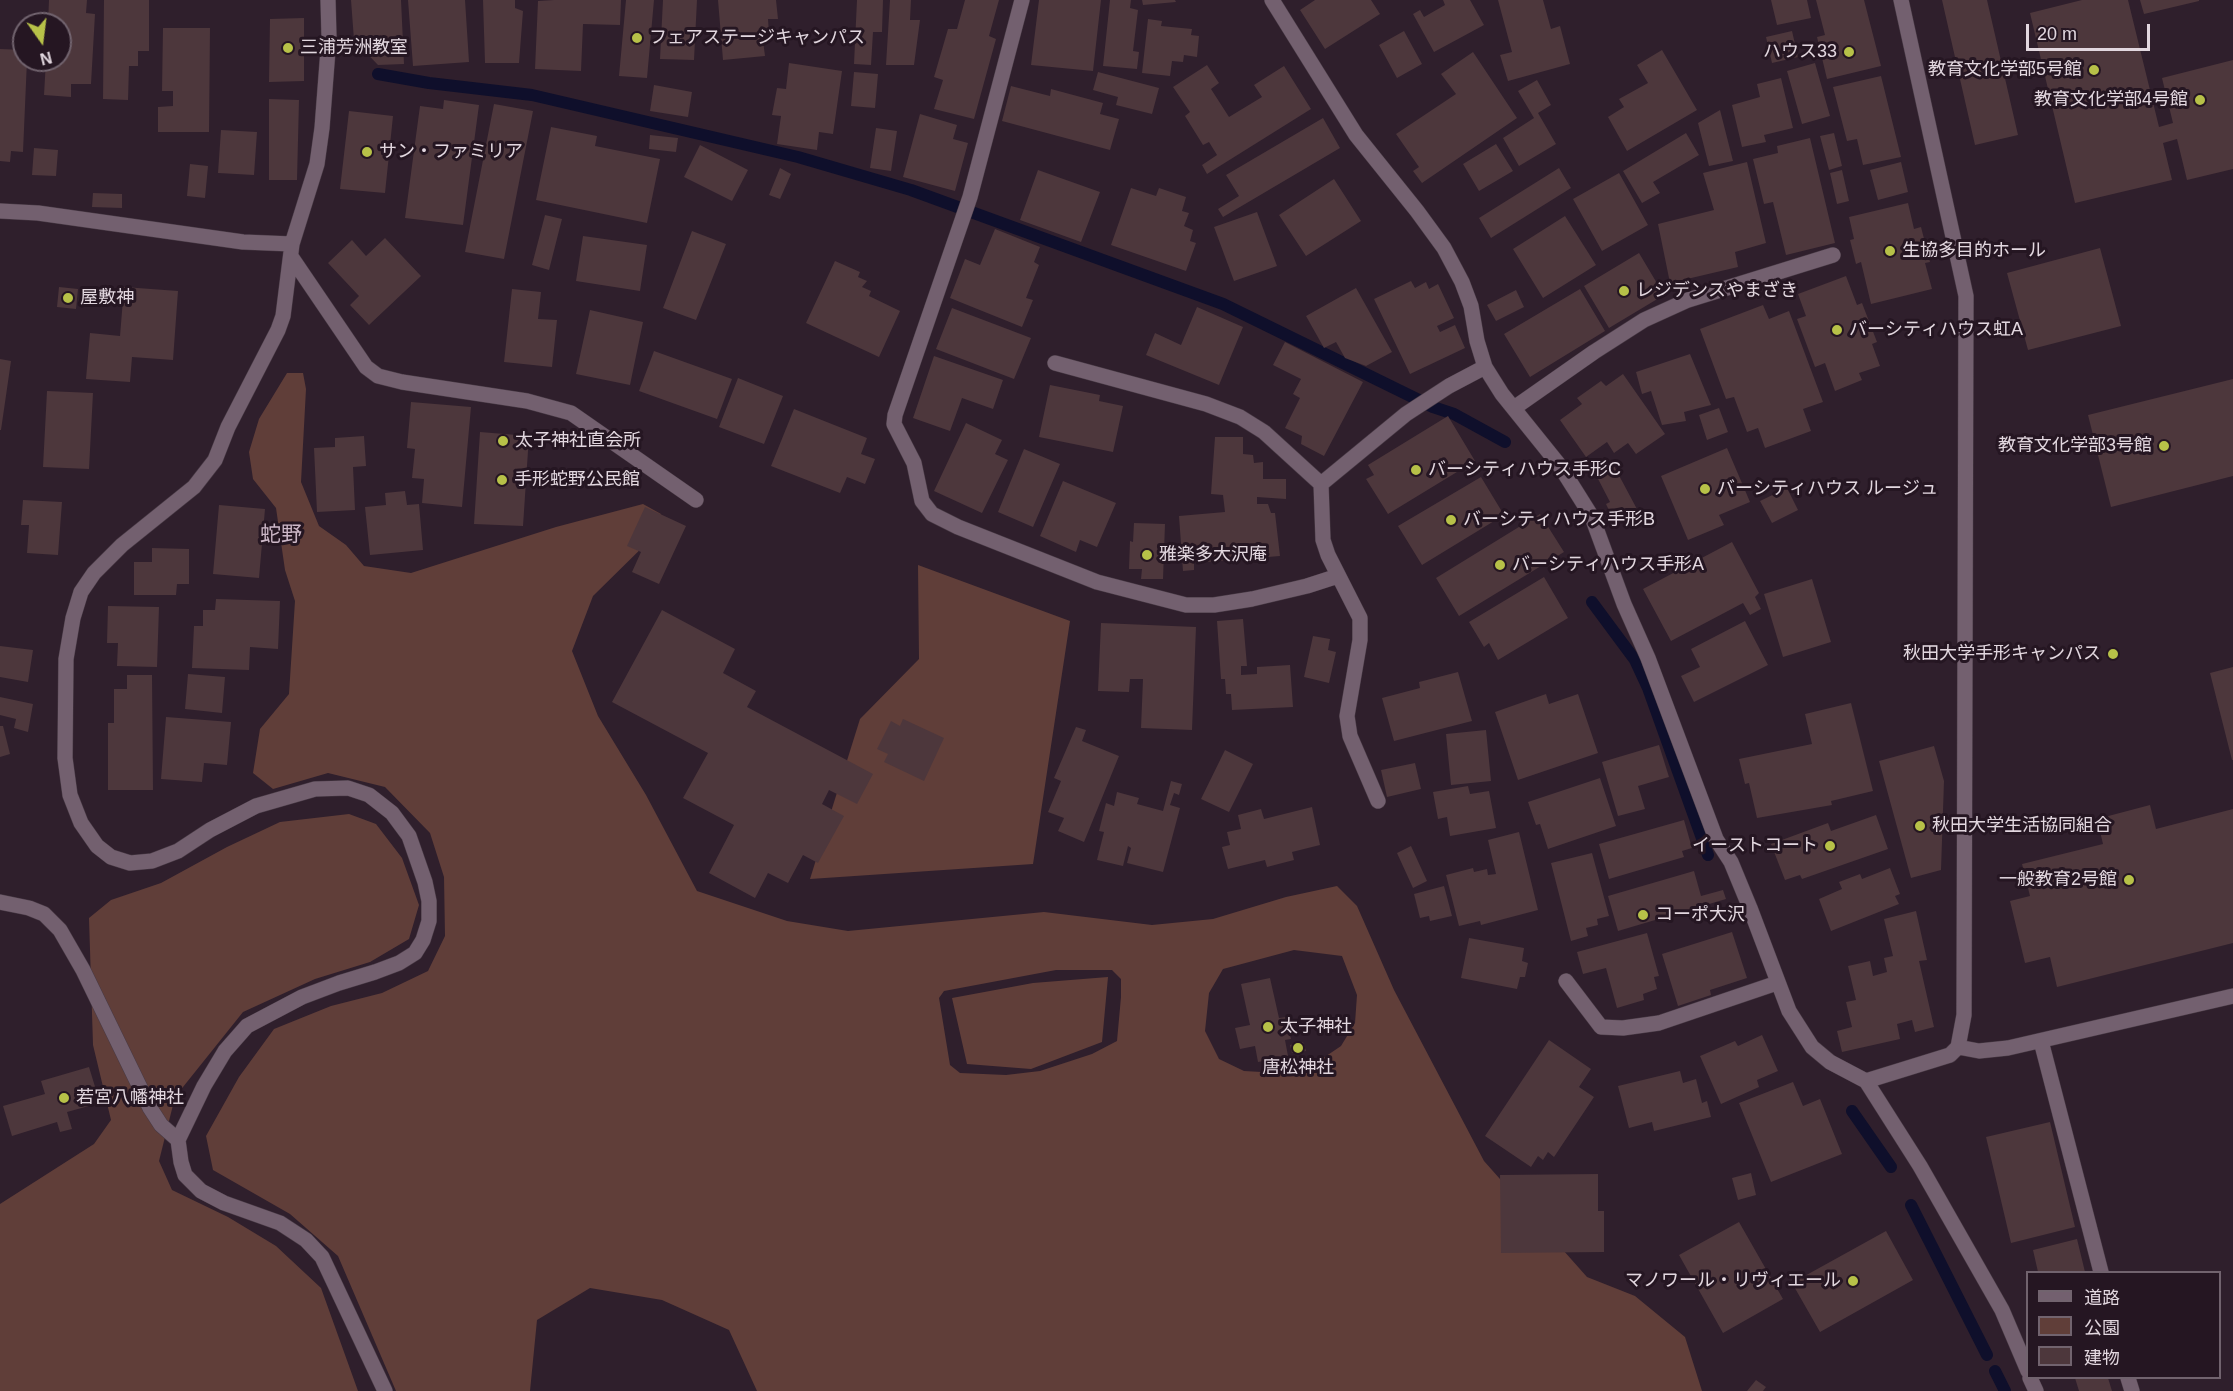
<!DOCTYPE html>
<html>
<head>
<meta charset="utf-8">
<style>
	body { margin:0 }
	#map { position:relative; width:2233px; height:1391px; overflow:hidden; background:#2f1f2c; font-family:Arial,"Noto Sans JP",sans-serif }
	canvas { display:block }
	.legend { position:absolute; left:2026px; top:1271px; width:195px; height:108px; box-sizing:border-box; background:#251622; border:2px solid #71636e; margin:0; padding:8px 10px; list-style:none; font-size:18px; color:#e2d7df }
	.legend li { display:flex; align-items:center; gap:12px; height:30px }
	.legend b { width:30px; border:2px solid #71636e }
	.north { position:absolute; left:12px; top:12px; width:60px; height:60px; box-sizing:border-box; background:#251622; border:2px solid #71636e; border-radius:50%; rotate:166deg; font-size:16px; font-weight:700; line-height:24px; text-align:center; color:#e2d7df }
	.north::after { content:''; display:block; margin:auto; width:21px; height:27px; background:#b7c148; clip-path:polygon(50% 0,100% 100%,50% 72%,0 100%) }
	.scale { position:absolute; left:2026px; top:24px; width:124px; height:27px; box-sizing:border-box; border:3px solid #e2d7df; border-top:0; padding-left:8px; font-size:18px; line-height:21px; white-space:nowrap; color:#e2d7df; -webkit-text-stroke:4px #251622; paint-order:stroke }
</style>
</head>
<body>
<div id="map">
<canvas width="2233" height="1391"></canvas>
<ul class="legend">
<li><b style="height:8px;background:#73606f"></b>道路</li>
<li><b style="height:16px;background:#603e39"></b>公園</li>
<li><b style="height:16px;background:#4d373c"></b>建物</li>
</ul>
<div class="north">N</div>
<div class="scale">20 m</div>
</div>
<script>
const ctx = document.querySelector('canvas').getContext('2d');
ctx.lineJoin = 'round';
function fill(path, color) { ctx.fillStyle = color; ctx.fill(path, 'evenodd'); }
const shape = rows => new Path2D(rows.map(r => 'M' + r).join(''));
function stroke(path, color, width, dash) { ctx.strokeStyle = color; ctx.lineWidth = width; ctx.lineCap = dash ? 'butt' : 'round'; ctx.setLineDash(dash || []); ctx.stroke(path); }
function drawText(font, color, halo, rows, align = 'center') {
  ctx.font = font + ' Arial,"Noto Sans JP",sans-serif'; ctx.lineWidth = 6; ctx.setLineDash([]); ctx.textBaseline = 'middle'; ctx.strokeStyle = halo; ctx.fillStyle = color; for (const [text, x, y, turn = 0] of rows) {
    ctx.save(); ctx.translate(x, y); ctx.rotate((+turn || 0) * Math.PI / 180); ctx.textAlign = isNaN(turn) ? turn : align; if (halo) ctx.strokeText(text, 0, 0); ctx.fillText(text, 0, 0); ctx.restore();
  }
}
fill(shape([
	[287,373,303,373,306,389,301,482,319,526,346,545,364,566,411,573,556,527,643,504,661,514,658,532,593,596,572,651,598,716,646,795,697,891,787,921,848,931,1044,912,1152,925,1213,919,1286,897,1337,886,1357,906,1394,990,1484,1161,1587,1277,1635,1296,1685,1337,1702,1391,757,1391,729,1330,662,1300,590,1288,537,1320,530,1391,396,1391,338,1256,290,1214,213,1170,206,1136,239,1077,274,1029,331,1006,382,993,428,971,445,936,444,877,430,833,385,787,328,773,273,789,253,773,260,729,289,694,295,601,285,570,276,508,253,479,249,452,259,419],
	[1294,950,1342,956,1357,995,1355,1023,1341,1046,1310,1067,1279,1073,1244,1071,1219,1059,1205,1031,1209,993,1223,969],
	[1056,970,1112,970,1121,979,1121,997,1117,1041,1092,1054,1040,1071,1006,1075,960,1073,950,1065,939,998,944,991],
	[918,565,1070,621,1033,864,810,879,860,719,919,659],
	[349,814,376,824,402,858,419,905,409,939,370,962,315,979,243,1012,175,1097,159,1161,172,1190,228,1217,276,1246,321,1288,358,1391,0,1391,0,1204,94,1144,111,1120,93,1045,89,918,111,900,161,883,227,847,280,822],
	[1108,977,1102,1042,1031,1069,967,1064,952,998,1033,983]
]), '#603e39');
stroke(shape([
	[378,74,429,83,532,95,798,157,911,190,1223,304,1433,407,1454,414,1505,442],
	[1592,602,1635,660,1648,688,1708,855],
	[1852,1111,1891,1167],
	[1911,1205,1987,1355],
	[1995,1371,2005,1391]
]), '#0f0f2b', 12);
fill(shape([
	[49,0,87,0,86,13,95,14,91,84,71,84,71,97,44,95,46,60,60,60,60,24,48,24],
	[104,0,149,0,149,51,138,51,138,66,129,66,128,100,103,99],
	[351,0,401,0,404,64,378,65,354,40],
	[408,0,465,0,469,62,413,66],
	[483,0,515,0,515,8,523,11,519,63,485,63],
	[554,0,621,0,620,25,583,24,581,71,535,69,538,1],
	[626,0,654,0,647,78,619,76],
	[663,0,697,0,694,60,660,59],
	[718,0,776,0,778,19,768,19,769,33,762,33,765,56,723,60],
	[857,0,883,0,882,32,873,32,871,65,854,64],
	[890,0,911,0,910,20,920,20,914,65,886,65],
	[965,0,999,0,989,36,996,39,974,119,934,109,943,80,934,77,948,29,957,29],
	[1039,0,1101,0,1093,71,1031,65],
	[1110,0,1131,0,1130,8,1138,10,1133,51,1139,52,1137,69,1103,66],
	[1142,0,1175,0,1176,2,1143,5],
	[1315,0,1371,0,1380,14,1325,49,1300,10],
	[1443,0,1470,0,1484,25,1434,52,1413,14,1420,10,1424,17,1445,5],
	[1498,0,1543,0,1551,29,1560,26,1570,64,1508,81,1500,55,1512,52],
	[1771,0,1807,0,1811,18,1777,25],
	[1816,0,1864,0,1881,66,1827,79,1817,37,1825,35],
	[1942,0,1987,0,2018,135,1975,145],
	[2082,0,2128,0,2159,127,2173,123,2162,78,2233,60,2233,169,2187,180,2177,139,2163,143,2172,180,2075,203,2030,13],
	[2140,0,2199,0,2199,1,2144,14],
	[304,18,304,81,269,82,270,19],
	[1148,19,1162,21,1161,26,1192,29,1191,35,1199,36,1197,57,1184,55,1183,62,1172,61,1170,76,1142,73],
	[163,28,210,28,209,132,158,132,158,107,173,106,173,91,162,91],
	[1404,31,1422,64,1397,78,1379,45],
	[1792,31,1798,57,1772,63,1766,37],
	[0,49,24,50,24,60,27,60,23,152,11,151,10,162,0,161],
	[1662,50,1697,110,1627,151,1608,117,1624,107,1619,99,1648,83,1637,65],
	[1473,52,1517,118,1422,183,1413,171,1419,167,1396,134,1456,94,1441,74],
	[789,63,842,71,833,134,819,132,817,150,777,144,781,116,772,115,777,88,786,89],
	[1815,63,1830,116,1802,124,1787,71],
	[1207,65,1219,83,1211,89,1229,117,1262,97,1254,85,1284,66,1311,109,1207,174,1202,165,1217,155,1209,142,1203,145,1185,116,1190,112,1173,87],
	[854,72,878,74,875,108,851,106],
	[1098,72,1159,88,1152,114,1116,105,1118,97,1093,90],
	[1881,76,1901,157,1863,165,1857,139,1847,141,1833,87],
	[1781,78,1793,128,1764,135,1766,142,1742,147,1732,105,1760,97,1757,84],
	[1537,80,1551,105,1538,113,1556,144,1519,166,1503,138,1534,118,1518,91],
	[654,85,692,92,688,117,650,111],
	[1011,86,1050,96,1051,89,1103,103,1100,114,1119,119,1110,150,1002,121],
	[269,99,299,100,297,180,269,180],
	[444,100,479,105,463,225,405,218,420,106,443,109],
	[494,104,533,111,504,259,465,252],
	[1720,110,1733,161,1709,166,1698,123],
	[349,111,393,116,385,193,340,189],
	[920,114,957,125,953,139,968,143,955,191,903,177],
	[1323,118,1340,148,1223,217,1218,209,1239,196,1226,175],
	[551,127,597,136,595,146,660,159,647,223,536,200],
	[876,128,897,131,891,171,870,168],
	[221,130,257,132,254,175,218,173],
	[1686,133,1699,155,1653,182,1660,193,1642,203,1623,171],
	[1834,133,1842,166,1829,170,1820,136],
	[650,135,678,138,676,152,649,149],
	[1810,138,1835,243,1786,255,1773,202,1764,204,1753,159,1778,153,1777,146],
	[1496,144,1513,171,1479,191,1463,164],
	[700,145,748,170,732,201,684,177],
	[34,148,58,150,56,176,32,175],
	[1747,162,1766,243,1735,252,1738,267,1670,283,1658,224,1714,210,1703,173],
	[1901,162,1908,192,1878,200,1870,170],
	[190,164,208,166,205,198,187,196],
	[780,168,791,174,780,199,769,195],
	[1559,168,1571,188,1491,238,1479,218],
	[1038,170,1100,192,1081,242,1020,220],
	[1842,170,1849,201,1837,204,1830,173],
	[1619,173,1648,225,1602,251,1573,199],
	[1334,179,1361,221,1306,256,1279,215],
	[1131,188,1156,196,1159,188,1186,197,1182,211,1189,213,1184,226,1193,230,1190,241,1196,243,1186,271,1111,245],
	[93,193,122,194,122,208,92,207],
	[1908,203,1914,229,1921,227,1930,262,1925,263,1932,289,1871,304,1861,262,1856,264,1850,240,1854,239,1849,217],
	[1257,212,1277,266,1234,281,1214,227],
	[545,215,562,219,549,270,532,265],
	[1565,216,1596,265,1543,298,1513,249],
	[995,229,1040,247,1034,262,1039,265,1026,298,1033,300,1022,327,950,298,965,259,980,265],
	[692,231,726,244,696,320,663,308],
	[583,236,647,245,640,291,576,281],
	[385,238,421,276,369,325,350,305,359,296,328,263,352,240,366,256],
	[2100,248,2121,326,2028,350,2007,273],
	[1639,253,1664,295,1609,328,1584,286],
	[835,261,860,272,858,277,867,281,862,287,871,291,869,296,900,311,879,357,806,323],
	[1846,276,1857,305,1862,303,1877,342,1872,344,1880,366,1859,373,1862,380,1835,391,1825,363,1815,367,1797,319,1806,316,1798,294],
	[1411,281,1415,288,1426,282,1429,289,1438,284,1454,318,1437,326,1440,332,1455,325,1465,348,1410,374,1374,299],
	[59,287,78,289,76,309,57,307],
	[124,287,178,291,173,360,132,357,130,382,86,379,90,333,120,336],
	[1356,288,1392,352,1366,366,1345,358,1336,342,1324,348,1306,316],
	[512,289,541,292,538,319,557,320,552,367,504,362],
	[1580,289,1605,331,1530,377,1504,334],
	[1516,290,1524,307,1496,321,1487,305],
	[1763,305,1769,319,1789,311,1823,402,1803,409,1811,431,1765,448,1758,428,1747,432,1734,397,1726,399,1700,329],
	[1197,307,1243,327,1219,385,1146,355,1155,333,1181,345],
	[952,308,1031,338,1014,379,936,349],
	[590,310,643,322,630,385,576,374],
	[1285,342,1363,382,1324,456,1301,444,1302,436,1285,428,1300,398,1293,394,1301,379,1273,365],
	[654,351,732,379,717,419,639,391],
	[1690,354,1711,405,1684,412,1686,421,1662,425,1651,391,1642,394,1636,372],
	[934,356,1003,380,993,409,962,398,950,431,913,418],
	[0,359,11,361,1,430,0,430],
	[1623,374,1665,434,1636,454,1628,443,1614,453,1607,442,1586,457,1560,420,1582,404,1577,398,1601,381,1606,386],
	[738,378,783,396,764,444,719,427],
	[2233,379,2233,476,2111,507,2088,415],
	[1050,385,1100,395,1099,401,1123,406,1113,452,1039,437],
	[47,391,93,393,89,469,43,467],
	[411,402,471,407,462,507,422,503,424,479,412,478,415,449,407,448],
	[1719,408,1728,432,1707,440,1699,415],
	[794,409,867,438,861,454,875,459,865,484,847,477,840,493,771,466],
	[1448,416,1475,461,1388,514,1366,479,1374,475,1368,465],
	[966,423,1002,440,995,454,1008,460,982,513,934,491],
	[480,432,529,436,523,526,474,524],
	[364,436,366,466,353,467,355,510,317,512,314,448,335,447,335,438],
	[1215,437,1243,437,1243,454,1253,455,1254,463,1263,462,1263,479,1286,479,1286,499,1257,497,1257,504,1268,504,1271,513,1275,513,1280,556,1194,563,1194,570,1183,571,1179,516,1225,512,1223,495,1211,494],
	[1727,448,1750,502,1719,515,1724,525,1688,540,1661,476],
	[1024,449,1060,464,1033,527,998,512],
	[1614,466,1638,511,1615,523,1606,504,1610,502,1596,475],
	[1481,477,1504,515,1422,565,1398,526],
	[1063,481,1116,503,1097,547,1080,540,1076,552,1040,536],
	[1787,488,1798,510,1772,523,1760,501],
	[405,491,407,505,419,504,423,550,370,555,365,507,386,505,385,493],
	[23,500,62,502,58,555,27,553,29,525,21,525],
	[219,505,265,509,259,578,213,574],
	[645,507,686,526,659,584,632,572,641,552,627,546],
	[1540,514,1564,552,1459,616,1436,578],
	[1134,523,1165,524,1163,579,1141,579,1142,569,1129,569,1130,541,1133,542],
	[1732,542,1759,593,1755,597,1761,609,1750,615,1743,603,1671,641,1643,589],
	[152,548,189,549,189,584,177,584,176,595,134,595,134,562,152,562],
	[1544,577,1568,618,1498,660,1489,643,1484,647,1469,622],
	[1812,579,1831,642,1783,657,1764,594],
	[216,599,280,601,278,649,250,647,249,670,192,668,194,626,203,626,203,610,215,610],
	[108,606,159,607,157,667,117,666,118,643,107,643],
	[662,610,735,649,723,673,756,691,747,707,873,774,857,804,829,790,822,804,844,816,818,863,803,855,788,883,768,873,755,898,709,873,734,825,683,798,708,753,612,702],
	[1243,619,1247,666,1241,666,1241,675,1257,674,1257,667,1290,665,1293,707,1232,710,1231,694,1226,694,1225,679,1221,679,1217,621],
	[1745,621,1768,665,1694,702,1681,676,1700,667,1691,649],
	[1101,623,1196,627,1192,730,1141,728,1143,679,1130,679,1129,692,1098,691],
	[1313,636,1330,639,1328,650,1336,652,1329,683,1304,677],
	[0,646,33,650,28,682,0,677],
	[2233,667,2233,760,2232,760,2210,673],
	[1458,672,1472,721,1394,741,1382,698,1420,688,1419,682],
	[188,674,225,677,222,713,185,709],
	[127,675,152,675,153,790,108,790,108,723,114,723,114,689,127,689],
	[1546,694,1549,704,1578,694,1598,753,1518,780,1495,712],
	[0,697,33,704,28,732,14,728,16,719,0,715],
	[1851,703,1873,791,1831,801,1832,805,1757,818,1749,783,1745,784,1739,759,1812,744,1805,714],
	[166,717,231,722,227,765,204,763,202,782,161,779],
	[903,719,944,738,924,781,884,762,888,754,877,749,891,721,900,726],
	[0,726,3,726,10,754,0,757],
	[1076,727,1086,730,1082,741,1119,756,1084,842,1058,831,1064,818,1048,812,1061,781,1054,778],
	[1486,730,1491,781,1451,785,1446,734],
	[1659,745,1669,777,1638,786,1645,809,1618,816,1602,762],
	[1934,746,1944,781,1941,870,1911,878,1879,761],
	[1225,750,1253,764,1229,812,1201,799],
	[1415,763,1421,789,1387,797,1381,770],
	[1600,778,1616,826,1548,849,1540,824,1536,825,1528,802],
	[1171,781,1182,784,1179,795,1174,793,1170,805,1180,808,1163,872,1127,863,1131,848,1128,846,1123,866,1097,860,1104,832,1099,831,1106,803,1114,806,1117,792,1139,798,1137,804,1163,811],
	[1468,786,1470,794,1489,791,1496,828,1450,836,1447,817,1438,819,1433,792],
	[2150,805,2156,829,2233,809,2233,943,2057,987,2050,957,2025,963,2010,901,2030,896,2022,864,2103,844,2097,819],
	[1312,807,1320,845,1292,852,1294,860,1267,867,1265,860,1228,869,1222,847,1230,845,1227,832,1241,829,1238,815,1261,809,1264,819],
	[1876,815,1888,849,1802,879,1800,875,1785,880,1771,844,1828,823,1831,831],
	[1684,820,1692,848,1682,851,1684,857,1609,879,1599,844],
	[1519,832,1538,910,1481,925,1480,921,1459,926,1446,875,1473,868,1474,872,1487,869,1488,875,1496,874,1488,840],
	[1411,846,1427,881,1413,888,1397,853],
	[1592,853,1609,916,1597,919,1598,925,1586,928,1588,936,1571,941,1551,863],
	[1890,868,1900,894,1895,896,1899,904,1831,931,1819,899,1842,889,1839,882,1860,874,1862,879],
	[1694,871,1701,896,1723,890,1726,899,1618,931,1608,896],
	[1444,886,1452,916,1430,921,1429,916,1420,918,1414,894],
	[1916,911,1927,960,1919,961,1934,1027,1915,1032,1912,1020,1897,1024,1900,1039,1842,1052,1837,1031,1852,1027,1846,1002,1856,1000,1848,966,1870,961,1873,976,1887,972,1884,958,1893,956,1884,919],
	[1732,932,1747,978,1710,990,1711,995,1678,1006,1662,954],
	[1647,933,1659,976,1654,977,1657,989,1643,994,1644,1000,1617,1008,1606,968,1583,974,1577,952],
	[1469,938,1524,948,1522,961,1528,963,1525,977,1520,977,1517,989,1461,978],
	[1270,978,1279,1018,1286,1017,1291,1039,1285,1040,1288,1056,1258,1062,1255,1046,1240,1049,1235,1028,1250,1025,1241,984],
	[1762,1035,1778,1071,1757,1080,1759,1087,1721,1104,1700,1056,1735,1041,1738,1046],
	[1549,1040,1591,1069,1579,1087,1594,1097,1554,1157,1548,1152,1543,1160,1538,1156,1531,1167,1485,1136],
	[1303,1042,1306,1051,1292,1053,1290,1045],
	[89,1067,100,1103,67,1112,72,1129,60,1132,57,1122,12,1136,3,1106,45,1094,41,1081],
	[1680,1071,1683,1083,1696,1079,1702,1103,1707,1101,1711,1117,1654,1131,1652,1122,1629,1128,1618,1086],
	[1793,1082,1803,1106,1820,1099,1842,1154,1771,1182,1739,1103],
	[2050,1122,2075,1227,2011,1243,1986,1137],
	[1751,1173,1756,1195,1738,1200,1732,1178],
	[1598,1174,1598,1211,1604,1211,1604,1252,1501,1253,1500,1175],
	[1739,1222,1783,1299,1723,1333,1679,1255],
	[1886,1231,1913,1280,1820,1332,1792,1283],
	[2077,1239,2085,1272,2038,1272,2033,1250],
	[2075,1378,2108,1378,2112,1391,2079,1391],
	[1756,1380,1766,1387,1763,1391,1747,1391]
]), '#4d373c');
const minor = shape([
	[328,0,329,37,322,128,317,164,292,244,283,316,278,330,228,427,215,460,194,487,122,545,94,573,81,592,73,618,66,659,65,758,70,795,81,823,97,846,111,857,130,863,152,861,178,851,210,830,256,806,315,789,348,788,369,795,392,813,409,836,425,882,429,901,429,921,423,940,415,953,399,963,375,972,339,983,302,997,247,1026,225,1051,204,1086,178,1140,181,1162,185,1175,201,1191,224,1203,280,1223,306,1240,322,1257,385,1391],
	[1022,0,970,197,895,415,894,424,914,463,922,501,932,514,958,527,1097,582,1186,605,1214,605,1252,599,1307,586,1338,576],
	[1272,0,1356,135,1417,211,1444,248,1462,282,1471,306,1477,341,1485,367,1502,394,1560,466,1592,517,1624,604,1648,658,1716,839,1731,862,1750,908,1789,1011,1812,1047,1830,1062,1866,1081,1920,1166,2002,1310,2028,1371],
	[0,211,38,213,243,242,292,244],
	[292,258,366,367,378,376,402,382,527,401,571,413,696,500],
	[1055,363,1206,404,1240,417,1264,432,1321,484],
	[1514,408,1594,352,1644,320,1688,300,1833,255],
	[1378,801,1350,736,1347,716,1360,640,1360,618,1328,555,1323,540,1321,484,1406,414,1449,386,1485,367],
	[0,902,29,908,44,914,60,930,83,970,150,1108,161,1125,178,1140],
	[1566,981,1601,1027,1623,1028,1659,1023,1777,983],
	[2041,1041,2101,1272],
	[1958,1047,1979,1051,2008,1048,2233,996],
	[1866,1081,1950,1055,1958,1047,1964,1015,1966,296,1901,0],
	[2030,1378,2036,1391],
	[2128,1378,2132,1391]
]);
stroke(minor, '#483a45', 16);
stroke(minor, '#73606f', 15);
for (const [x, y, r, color] of [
	[637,38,6,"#b7c148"],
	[288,48,6,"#b7c148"],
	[1849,52,6,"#b7c148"],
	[2094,70,6,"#b7c148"],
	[2200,100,6,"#b7c148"],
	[367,152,6,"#b7c148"],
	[1890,251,6,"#b7c148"],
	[1624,291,6,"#b7c148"],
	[68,298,6,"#b7c148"],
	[1837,330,6,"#b7c148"],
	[503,441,6,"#b7c148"],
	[2164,446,6,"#b7c148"],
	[1416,470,6,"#b7c148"],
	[502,480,6,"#b7c148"],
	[1705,489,6,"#b7c148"],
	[1451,520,6,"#b7c148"],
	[1147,555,6,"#b7c148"],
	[1500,565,6,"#b7c148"],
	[2113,654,6,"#b7c148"],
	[1920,826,6,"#b7c148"],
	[1830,846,6,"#b7c148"],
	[2129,880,6,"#b7c148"],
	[1643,915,6,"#b7c148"],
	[1268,1027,6,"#b7c148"],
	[1298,1048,6,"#b7c148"],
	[64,1098,6,"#b7c148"],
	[1853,1281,6,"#b7c148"]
]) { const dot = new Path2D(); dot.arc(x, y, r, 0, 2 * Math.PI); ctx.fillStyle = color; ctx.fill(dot); stroke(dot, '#251622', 2); }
drawText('18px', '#e2d7df', '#251622', [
	["フェアステージキャンパス",649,38],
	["三浦芳洲教室",300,48],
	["ハウス33",1837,52,"right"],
	["教育文化学部5号館",2082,70,"right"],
	["教育文化学部4号館",2188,100,"right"],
	["サン・ファミリア",379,152],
	["生協多目的ホール",1902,251],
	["レジデンスやまざき",1636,291],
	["屋敷神",80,298],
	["バーシティハウス虹A",1849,330],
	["太子神社直会所",515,441],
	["教育文化学部3号館",2152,446,"right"],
	["バーシティハウス手形C",1428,470],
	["手形蛇野公民館",514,480],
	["バーシティハウス ルージュ",1717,489],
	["バーシティハウス手形B",1463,520],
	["雅楽多大沢庵",1159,555],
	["バーシティハウス手形A",1512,565],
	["秋田大学手形キャンパス",2101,654,"right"],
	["秋田大学生活協同組合",1932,826],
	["イーストコート",1818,846,"right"],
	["一般教育2号館",2117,880,"right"],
	["コーポ大沢",1655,915],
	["太子神社",1280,1027],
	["唐松神社",1298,1068,"center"],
	["若宮八幡神社",76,1098],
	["マノワール・リヴィエール",1841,1281,"right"]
], 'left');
drawText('21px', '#ccb7c7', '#251622', [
	["蛇野",281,535]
]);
</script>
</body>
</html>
